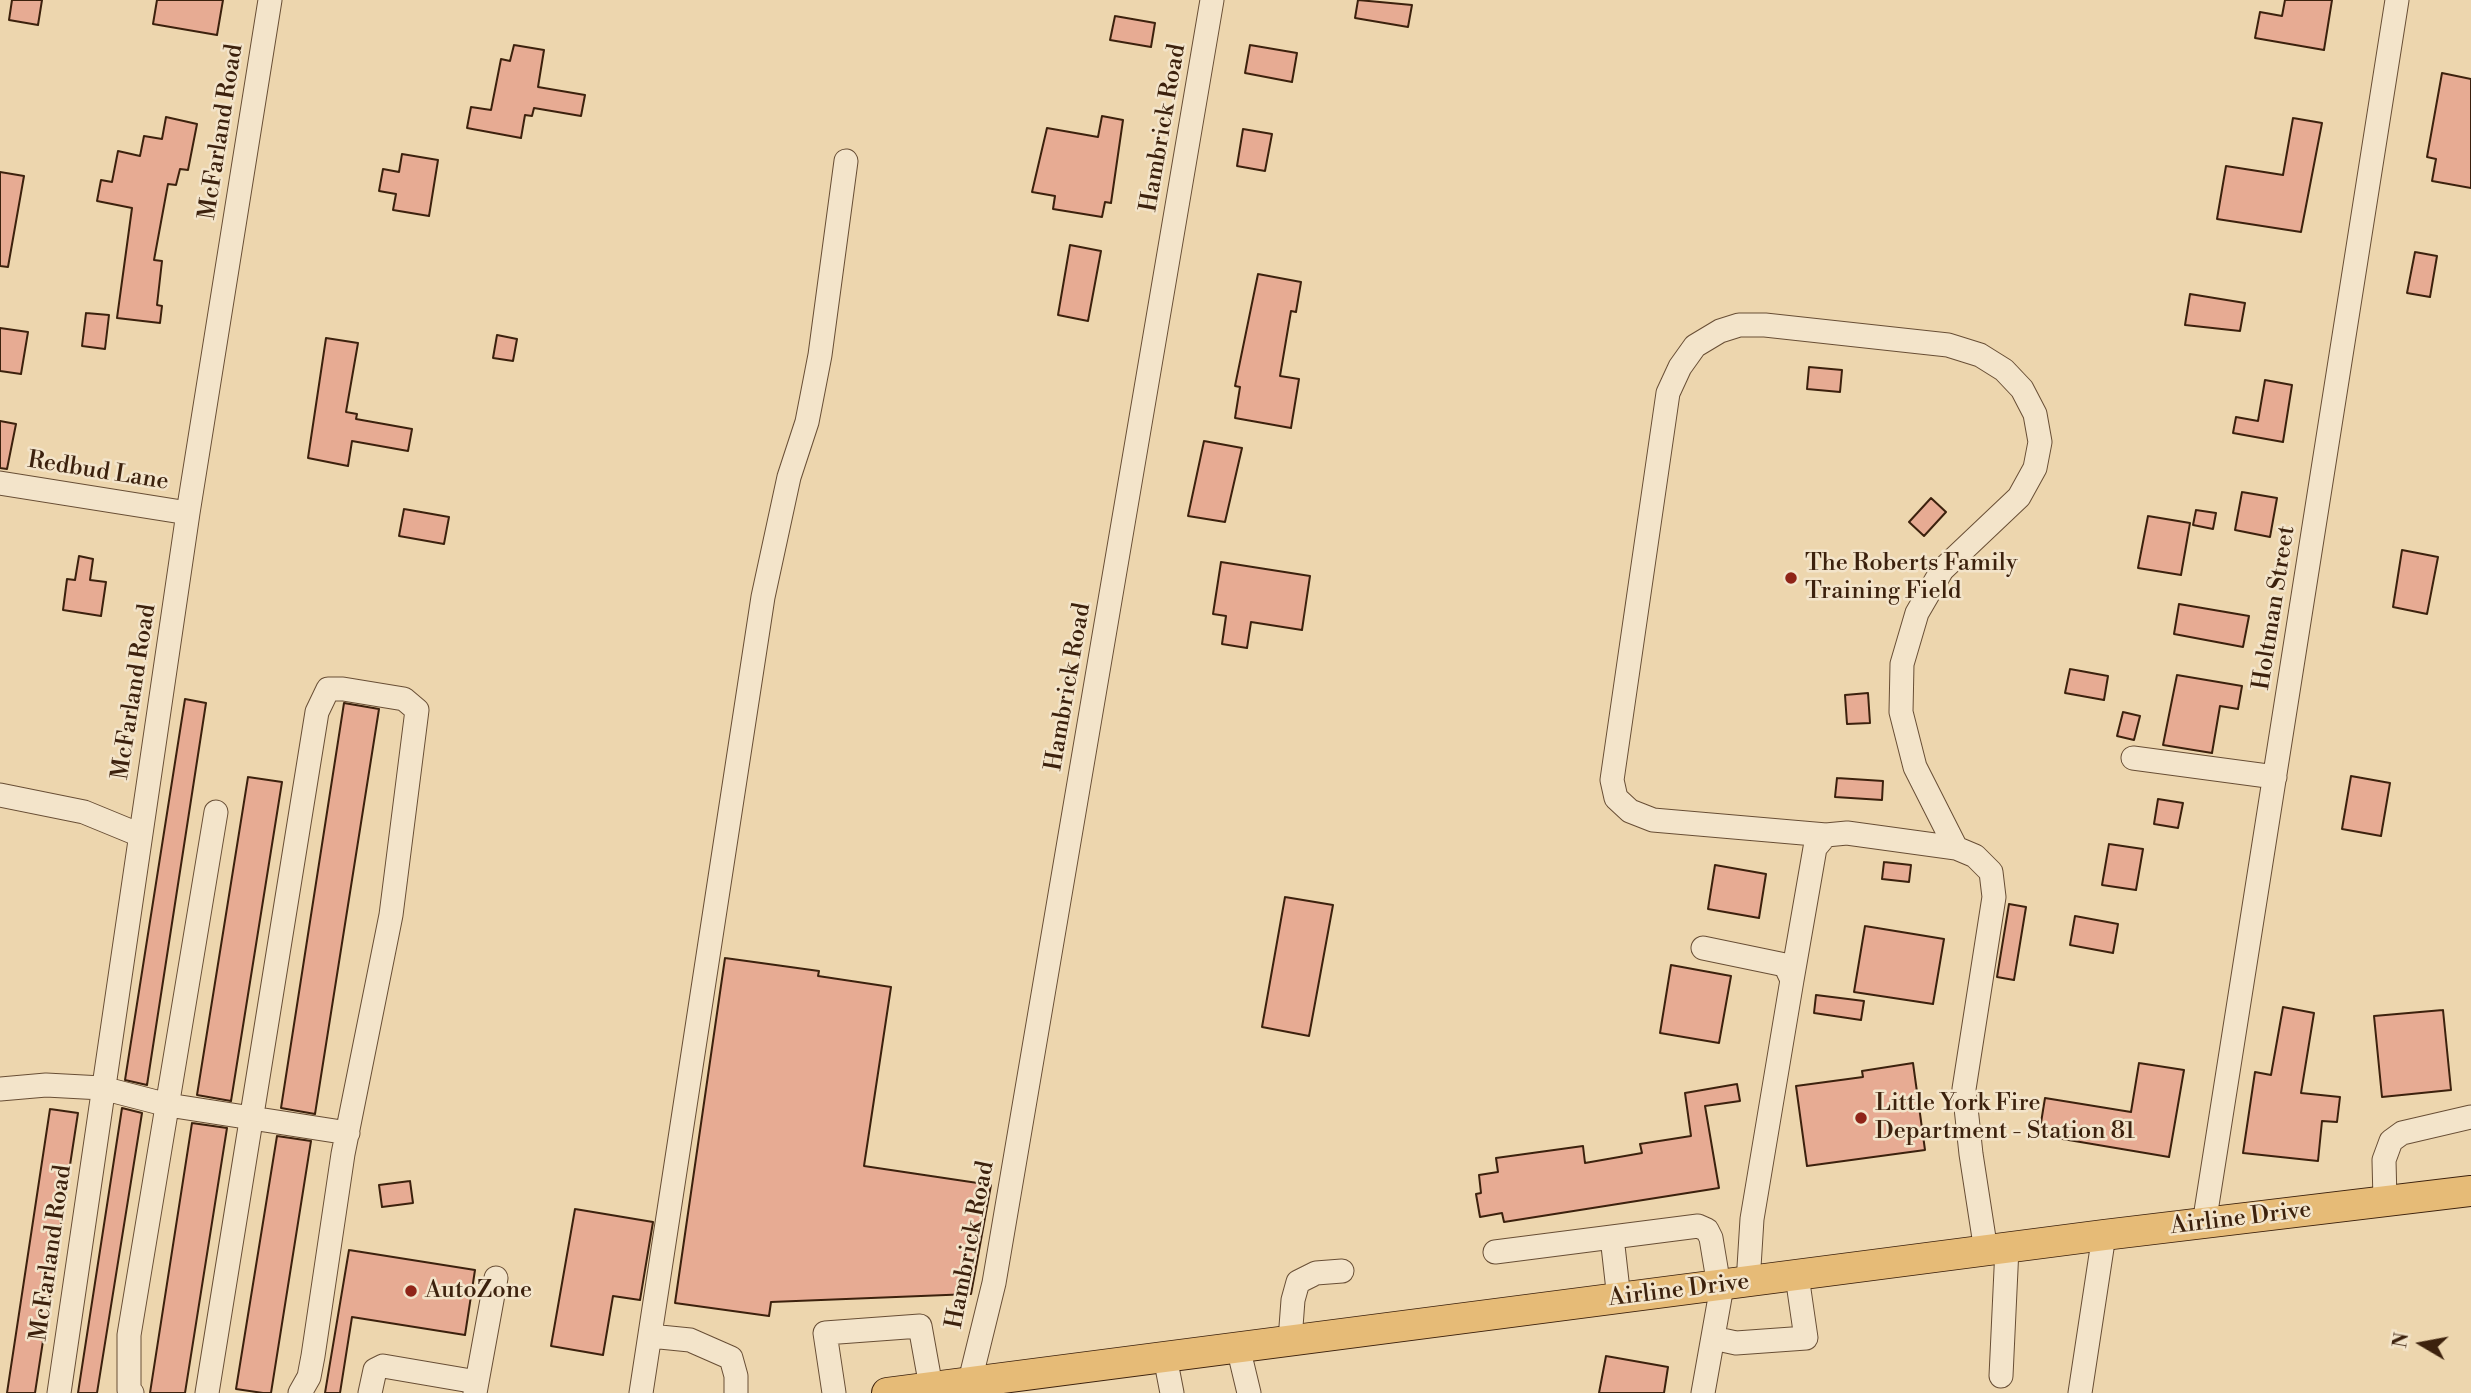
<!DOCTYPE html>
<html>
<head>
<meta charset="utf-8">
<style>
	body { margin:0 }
	#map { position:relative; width:2471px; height:1393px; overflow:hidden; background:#edd6ae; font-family:"Libre Bodoni",serif }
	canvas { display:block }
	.north { position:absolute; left:2387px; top:1309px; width:70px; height:70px; -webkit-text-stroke:5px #f3e4ca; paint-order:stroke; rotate:280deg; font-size:19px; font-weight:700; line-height:28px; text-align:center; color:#3c210d }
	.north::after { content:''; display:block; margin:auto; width:24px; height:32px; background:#3c210d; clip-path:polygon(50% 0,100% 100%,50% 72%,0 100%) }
</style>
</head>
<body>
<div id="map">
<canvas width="2471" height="1393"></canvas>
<div class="north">N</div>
</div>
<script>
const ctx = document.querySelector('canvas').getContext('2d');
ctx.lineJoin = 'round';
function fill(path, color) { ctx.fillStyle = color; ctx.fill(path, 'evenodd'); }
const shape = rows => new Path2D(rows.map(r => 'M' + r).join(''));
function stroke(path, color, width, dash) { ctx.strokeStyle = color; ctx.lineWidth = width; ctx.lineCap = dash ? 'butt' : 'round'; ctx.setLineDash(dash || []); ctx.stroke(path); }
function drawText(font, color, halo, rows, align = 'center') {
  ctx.font = font + ' "Libre Bodoni",serif'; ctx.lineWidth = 5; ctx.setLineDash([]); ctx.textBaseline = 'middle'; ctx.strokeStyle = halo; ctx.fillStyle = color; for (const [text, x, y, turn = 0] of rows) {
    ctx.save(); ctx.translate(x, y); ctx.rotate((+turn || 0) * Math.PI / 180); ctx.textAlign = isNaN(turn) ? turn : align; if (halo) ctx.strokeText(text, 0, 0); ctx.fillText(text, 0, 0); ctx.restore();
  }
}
const building = shape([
	[12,0,42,0,38,25,9,20,12,0],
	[157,0,223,0,217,35,153,24,157,0],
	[1358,0,1412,5,1408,27,1355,18,1358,0],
	[2285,0,2332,0,2324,50,2255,38,2260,12,2282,16,2285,0],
	[1115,16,1155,23,1151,47,1110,40,1115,16],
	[514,45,544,50,538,87,585,95,581,116,534,108,532,116,525,115,521,138,467,128,471,107,491,110,501,59,510,61,514,45],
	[1250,45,1297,53,1292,82,1245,73,1250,45],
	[2442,73,2471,79,2471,188,2432,181,2436,159,2427,157,2442,73],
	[1102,116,1123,120,1111,203,1105,202,1102,217,1053,209,1055,196,1032,192,1047,128,1098,137,1102,116],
	[166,117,197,124,188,170,180,169,176,185,168,184,154,260,162,261,157,305,162,306,160,323,117,318,132,208,97,201,101,180,112,182,118,151,140,156,144,136,162,139,166,117],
	[2293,118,2322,123,2301,232,2217,219,2226,166,2283,175,2293,118],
	[1243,129,1272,134,1265,171,1237,166,1243,129],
	[402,154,438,160,429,216,393,210,396,194,379,191,383,169,399,172,402,154],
	[0,172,24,176,8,267,0,266,0,172],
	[1070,245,1101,251,1088,321,1058,315,1070,245],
	[2415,252,2437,256,2430,297,2407,293,2415,252],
	[1258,274,1301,282,1296,312,1291,311,1280,376,1299,379,1291,428,1235,418,1240,387,1235,386,1258,274],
	[2190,294,2245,303,2240,331,2185,325,2190,294],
	[86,313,109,315,105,349,82,346,86,313],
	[0,328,28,332,21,374,0,371,0,328],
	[497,335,517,339,513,361,493,358,497,335],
	[326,338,358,343,346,412,357,414,356,419,412,429,408,451,352,441,348,466,308,458,326,338],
	[1809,367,1842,370,1840,392,1807,389,1809,367],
	[2265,380,2292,385,2283,442,2233,433,2236,417,2258,421,2265,380],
	[0,421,16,424,7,469,0,468,0,421],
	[1204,441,1242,448,1225,522,1188,516,1204,441],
	[2242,492,2277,498,2270,537,2235,530,2242,492],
	[1931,498,1946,512,1924,536,1909,522,1931,498],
	[404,509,449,517,444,544,399,536,404,509],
	[2196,510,2216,513,2213,529,2193,525,2196,510],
	[2148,516,2190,523,2181,575,2138,568,2148,516],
	[2402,550,2438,557,2427,614,2393,607,2402,550],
	[79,556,93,559,90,580,106,582,101,616,63,610,67,579,75,580,79,556],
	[1221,562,1310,576,1302,630,1251,622,1247,648,1222,644,1226,616,1213,614,1221,562],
	[2179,604,2249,616,2243,647,2174,634,2179,604],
	[2070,669,2108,676,2104,700,2065,693,2070,669],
	[2177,675,2242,686,2238,709,2220,706,2212,753,2163,745,2177,675],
	[1868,693,1870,723,1847,724,1845,695,1868,693],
	[185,699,206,703,147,1085,125,1080,185,699],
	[344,703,379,709,315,1114,281,1108,344,703],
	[2123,712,2140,716,2134,740,2117,736,2123,712],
	[2351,776,2390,783,2381,836,2342,829,2351,776],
	[248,777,282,782,231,1101,197,1095,248,777],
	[1837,778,1883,781,1882,800,1835,797,1837,778],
	[2158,799,2183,803,2178,828,2154,824,2158,799],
	[2109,844,2143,849,2136,890,2102,885,2109,844],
	[1884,862,1911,865,1909,882,1882,879,1884,862],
	[1715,865,1766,874,1759,918,1708,909,1715,865],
	[1285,897,1333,905,1309,1036,1262,1027,1285,897],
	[2009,904,2026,907,2014,980,1997,977,2009,904],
	[2075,916,2118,924,2113,953,2070,945,2075,916],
	[1865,926,1944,939,1933,1004,1854,992,1865,926],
	[725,958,819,971,818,976,891,987,864,1166,991,1185,971,1294,771,1302,769,1316,675,1303,725,958],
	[1671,965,1731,976,1719,1043,1660,1033,1671,965],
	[1816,995,1864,1001,1861,1020,1814,1013,1816,995],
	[2283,1007,2314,1013,2301,1093,2340,1097,2337,1122,2322,1121,2318,1161,2243,1153,2255,1072,2271,1075,2283,1007],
	[2443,1010,2451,1090,2382,1097,2374,1016,2443,1010],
	[1913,1063,1925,1150,1807,1166,1796,1086,1863,1077,1862,1071,1913,1063],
	[2139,1063,2184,1070,2169,1157,2039,1135,2045,1098,2131,1112,2139,1063],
	[1737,1084,1740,1101,1705,1106,1719,1188,1504,1222,1502,1213,1480,1217,1476,1194,1481,1193,1479,1175,1498,1172,1496,1158,1583,1146,1585,1163,1642,1153,1640,1144,1691,1136,1685,1093,1737,1084],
	[122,1108,142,1113,97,1393,78,1393,122,1108],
	[50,1109,78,1113,35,1393,7,1393,50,1109],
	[192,1123,227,1128,185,1393,150,1393,192,1123],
	[277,1136,311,1141,271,1393,263,1393,236,1389,277,1136],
	[410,1181,413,1203,382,1207,379,1185,410,1181],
	[575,1209,653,1222,640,1300,613,1296,603,1355,551,1346,575,1209],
	[349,1250,475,1270,465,1335,352,1317,340,1393,325,1393,349,1250],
	[1606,1356,1668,1367,1664,1393,1599,1393,1606,1356]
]);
fill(building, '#e7ab93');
stroke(building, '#3c210d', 2);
const minor = shape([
	[0,483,188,513],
	[2133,758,2275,777],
	[0,795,84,812,140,835],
	[1826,835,1653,820,1630,811,1616,798,1612,780,1668,393,1680,367,1695,346,1720,331,1739,325,1765,325,1948,345,1980,355,2004,370,2022,389,2035,414,2040,442,2035,468,2019,497,1942,570,1917,613,1902,664,1901,712,1915,767,1956,848],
	[1703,948,1785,965,1792,980,1752,1219,1748,1283],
	[1792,980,1815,848,1826,835,1847,833,1956,848,1975,856,1991,872,1994,897,1964,1089,1971,1154,1986,1251],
	[0,1089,46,1085,102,1088,168,1105,348,1133],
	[2385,1201,2384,1160,2391,1141,2402,1133,2471,1117],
	[2204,1224,2397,0],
	[1612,1237,1619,1299],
	[1495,1252,1698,1226,1707,1230,1711,1238,1719,1286],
	[650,1336,690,1340,731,1358,736,1376,736,1393],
	[1713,1338,1736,1343,1806,1338,1797,1276],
	[1290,1340,1293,1300,1298,1282,1316,1273,1342,1271],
	[1238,1347,1249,1393],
	[1165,1357,1172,1393],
	[2001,1376,2007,1248],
	[477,1382,496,1278],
	[59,1393,188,513,270,0],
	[132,1393,129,1390,129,1335,216,812],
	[207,1393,317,712,328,689,343,689,404,699,417,710,391,915,343,1154,313,1356,309,1377,300,1393],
	[370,1393,375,1370,383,1366,477,1382,475,1393],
	[641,1393,763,597,789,477,807,422,820,355,846,161],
	[834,1393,825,1333,920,1326,931,1387],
	[967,1393,994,1283,1212,0],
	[1703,1393,1722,1286],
	[2080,1393,2104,1235]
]);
const major = shape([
	[887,1393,2104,1235,2471,1191]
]);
stroke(minor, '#684e35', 25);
stroke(major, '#3c210d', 32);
stroke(minor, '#f3e4ca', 23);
stroke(major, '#e6bb77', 30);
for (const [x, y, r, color] of [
	[1791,578,7,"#8f2418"],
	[1861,1118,7,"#8f2418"],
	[411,1291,7,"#8f2418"]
]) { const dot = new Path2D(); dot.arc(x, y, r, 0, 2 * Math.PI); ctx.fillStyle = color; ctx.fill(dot); stroke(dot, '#f3e4ca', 2.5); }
drawText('24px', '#3c210d', '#f3e4ca', [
	["Hambrick Road",1164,128,-80],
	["McFarland Road",222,132,-81],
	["Redbud Lane",98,472,9],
	["Holtman Street",2275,608,-81],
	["Hambrick Road",1069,687,-80],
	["McFarland Road",135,692,-81],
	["Airline Drive",2241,1219,-7],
	["Hambrick Road",971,1245,-79],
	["McFarland Road",52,1253,-82],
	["Airline Drive",1679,1291,-7]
]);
drawText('24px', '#3c210d', '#f3e4ca', [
	["The Roberts Family",1805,564],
	["Training Field",1805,592],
	["Little York Fire",1875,1104],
	["Department - Station 81",1875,1132],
	["AutoZone",425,1291]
], 'left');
</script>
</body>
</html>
